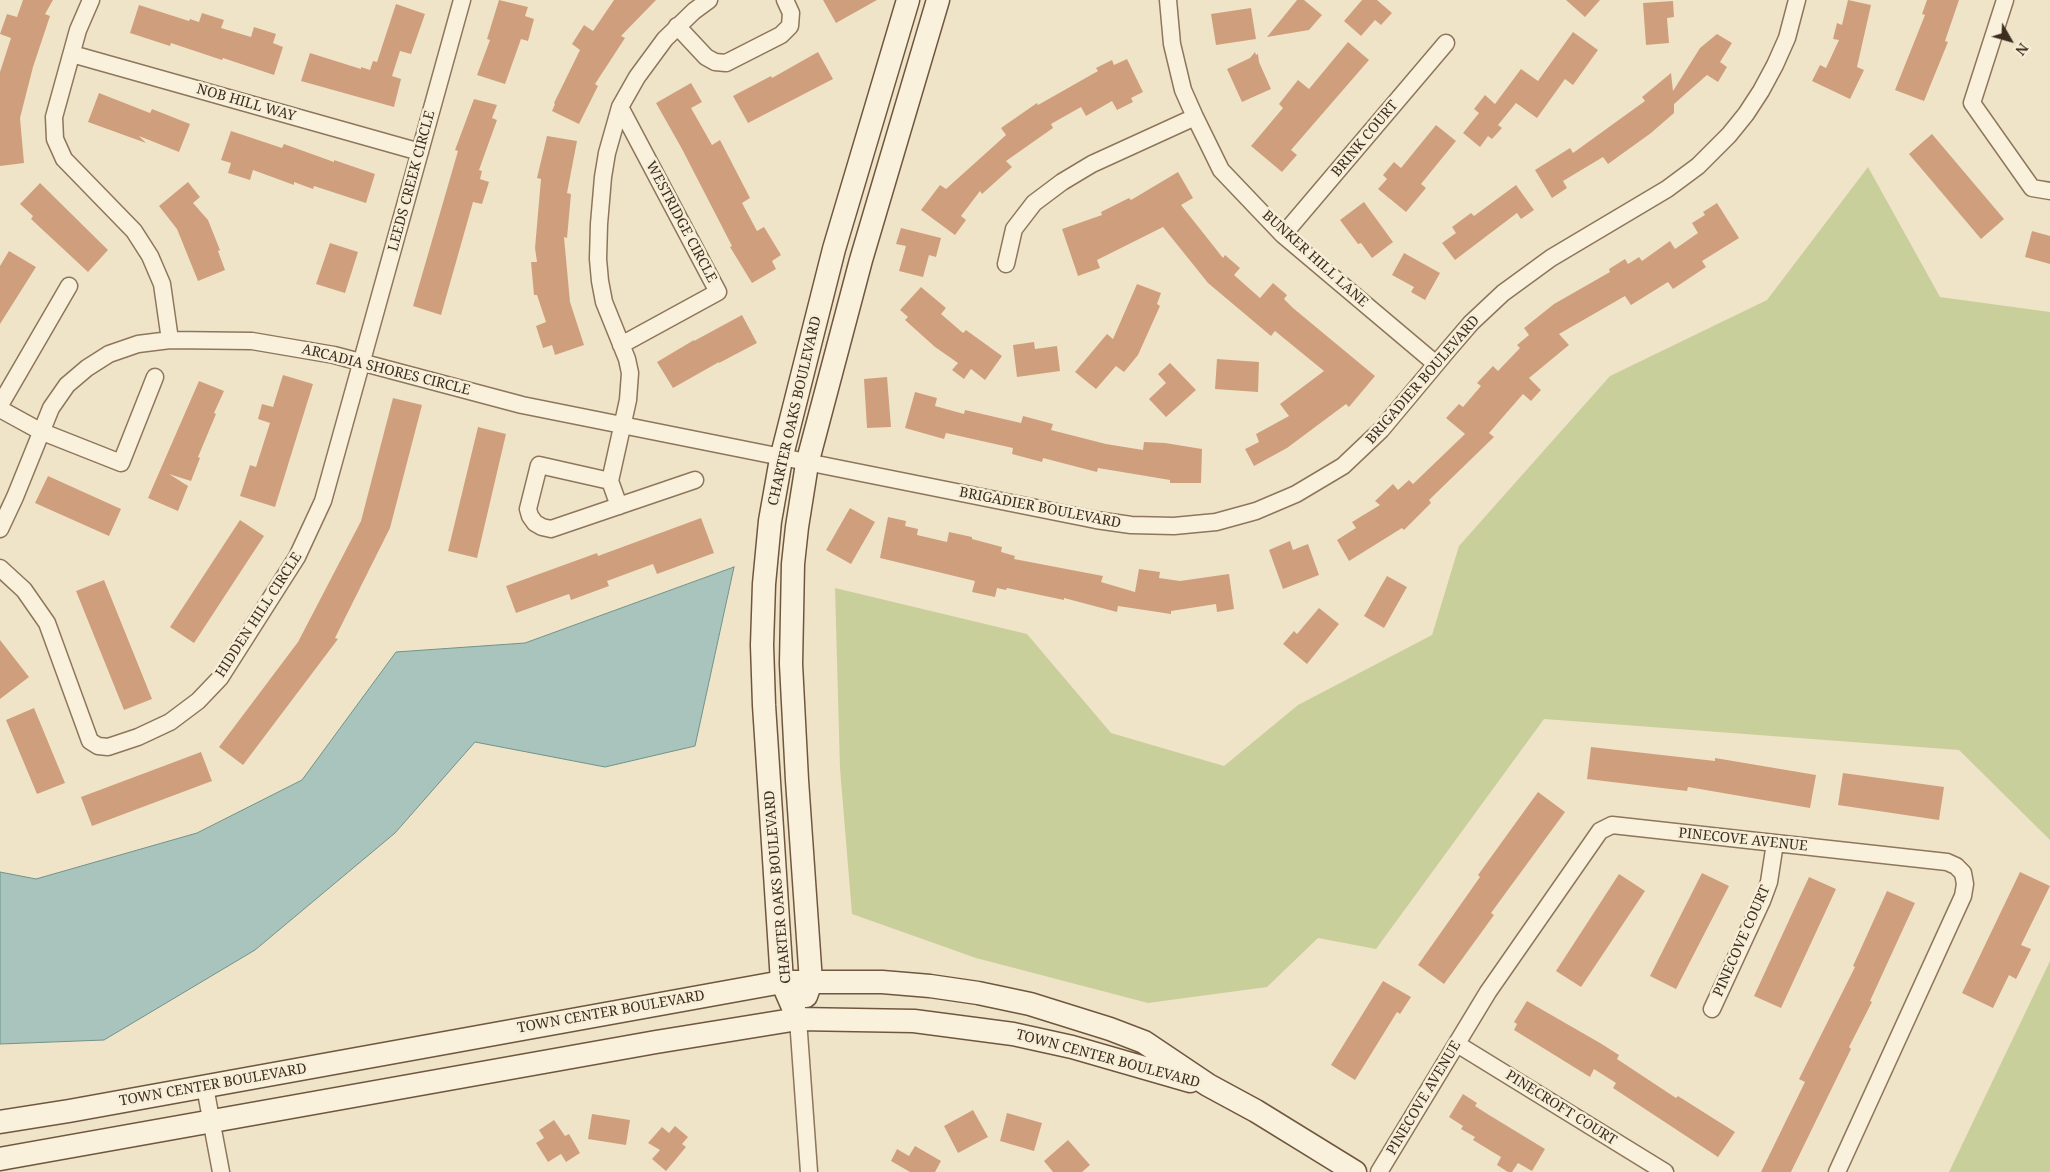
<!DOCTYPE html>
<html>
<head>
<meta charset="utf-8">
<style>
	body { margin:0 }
	#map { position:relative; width:2050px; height:1172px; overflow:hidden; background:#f0e4c8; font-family:"Noto Serif",serif }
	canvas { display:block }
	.north { position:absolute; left:1985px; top:15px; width:50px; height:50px; -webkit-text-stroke:4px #f7eed8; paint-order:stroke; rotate:128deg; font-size:14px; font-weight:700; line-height:20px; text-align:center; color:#3d2e20 }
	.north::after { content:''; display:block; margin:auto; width:18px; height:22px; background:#3d2e20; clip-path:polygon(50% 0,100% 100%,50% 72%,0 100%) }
</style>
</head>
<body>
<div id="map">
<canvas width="2050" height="1172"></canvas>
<div class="north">N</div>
</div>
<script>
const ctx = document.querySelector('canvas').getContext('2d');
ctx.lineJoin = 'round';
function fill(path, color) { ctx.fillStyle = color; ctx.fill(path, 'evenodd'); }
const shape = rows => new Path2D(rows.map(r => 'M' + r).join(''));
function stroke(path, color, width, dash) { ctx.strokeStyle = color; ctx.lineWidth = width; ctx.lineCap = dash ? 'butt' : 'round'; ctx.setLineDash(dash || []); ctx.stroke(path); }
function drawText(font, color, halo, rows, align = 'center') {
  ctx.font = font + ' "Noto Serif",serif'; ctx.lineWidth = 5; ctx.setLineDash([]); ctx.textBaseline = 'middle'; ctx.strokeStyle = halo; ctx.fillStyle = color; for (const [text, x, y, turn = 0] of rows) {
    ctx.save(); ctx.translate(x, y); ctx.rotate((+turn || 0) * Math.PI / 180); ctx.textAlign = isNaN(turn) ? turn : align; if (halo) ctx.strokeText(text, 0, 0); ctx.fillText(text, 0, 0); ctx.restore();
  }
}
fill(shape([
	[1868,167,1940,297,2050,312,2050,840,1959,750,1544,719,1376,949,1318,938,1267,987,1148,1003,976,958,852,914,840,769,835,588,1027,634,1111,733,1224,766,1298,705,1432,635,1459,546,1610,376,1767,300],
	[2050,961,2050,1172,1949,1172]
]), '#c9cf9b');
const water = shape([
	[734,567,695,746,605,767,475,742,395,833,255,950,104,1040,0,1044,0,872,36,879,197,833,302,780,396,652,525,643,734,567]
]);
fill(water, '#a9c4bc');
stroke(water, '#6f938a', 1);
fill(shape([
	[23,0,53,0,45,14,50,16,33,67,20,118,24,163,0,166,0,72,11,38,0,34,7,14,17,17],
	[499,0,528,7,525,16,534,19,528,41,521,39,505,84,477,75,490,40,487,39],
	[614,0,656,0,621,36,625,38,595,84,598,86,579,124,552,111,555,104,554,103,580,50,572,44,584,25,593,31],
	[823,0,877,0,836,23],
	[1297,0,1304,0,1322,15,1309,30,1267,37],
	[1362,0,1377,0,1392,13,1381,25,1375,20,1361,36,1344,21],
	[1566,0,1600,0,1585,17],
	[1848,0,1871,5,1857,67,1864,70,1850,99,1812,81,1820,65,1826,68,1839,40,1833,39,1837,23,1842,25],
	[1927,0,1959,0,1945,41,1948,42,1924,101,1895,90,1925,15,1922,14],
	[1673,1,1674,17,1667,18,1669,43,1646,45,1643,3],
	[396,4,425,14,411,54,400,51,392,76,401,79,394,107,301,81,310,53,361,69,361,67,370,70,373,61,377,62],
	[139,5,189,21,190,19,199,22,202,13,224,20,221,28,251,37,254,27,276,34,273,43,283,47,274,75,223,58,222,60,171,43,170,46,130,33],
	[1251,8,1256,39,1216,45,1211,14],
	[1573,32,1598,50,1573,85,1565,79,1537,118,1516,103,1498,125,1502,128,1492,139,1488,136,1480,147,1463,133,1479,113,1474,109,1485,95,1495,104,1521,69,1538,81],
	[1717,34,1732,43,1720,62,1727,67,1718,82,1707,75,1674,104,1674,113,1651,133,1608,164,1603,157,1563,181,1567,188,1552,198,1535,170,1570,148,1573,153,1645,101,1642,97,1671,73,1673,91,1700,48],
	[1348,42,1369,60,1291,150,1297,155,1282,172,1251,146,1283,108,1279,104,1298,80,1309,89],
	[818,52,833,79,748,123,733,96,771,76,772,78],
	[1255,52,1256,55,1258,54,1259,62,1271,89,1242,102,1227,69,1250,58],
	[1127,59,1143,92,1131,98,1133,102,1117,110,1112,101,1086,116,1081,107,1051,124,1053,128,1006,161,1012,167,982,194,980,191,961,216,966,220,955,235,921,210,940,185,946,189,1006,135,1001,128,1037,103,1038,105,1098,71,1096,68,1112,60,1114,65],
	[691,83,702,102,691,108,712,145,720,140,750,198,742,203,757,231,764,227,781,255,772,261,776,269,752,283,730,247,732,246,682,149,656,103],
	[99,93,150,113,152,109,190,124,179,152,139,136,146,143,88,122],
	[474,99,497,105,492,118,497,120,479,170,482,171,480,179,489,182,482,204,473,202,441,315,413,306,458,151,455,150],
	[1436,125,1456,141,1421,184,1426,188,1406,212,1378,189,1387,179,1383,175,1394,162,1401,168],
	[231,131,282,148,284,144,334,162,334,160,375,174,366,203,314,186,313,189,294,182,294,185,253,170,250,180,228,173,231,163,221,160],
	[1932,134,2004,219,1981,239,1909,154],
	[547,136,577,141,567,193,571,194,567,238,564,237,570,302,584,345,555,355,552,345,543,348,536,326,546,322,537,295,534,295,531,262,537,262,535,248,541,179,537,178],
	[1178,172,1193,198,1181,205,1223,258,1225,255,1240,268,1234,275,1260,298,1273,283,1287,295,1284,299,1293,308,1375,376,1349,407,1346,404,1287,448,1254,466,1245,449,1259,442,1256,434,1289,416,1280,404,1324,371,1275,331,1271,336,1208,283,1163,227,1097,260,1100,268,1078,276,1062,229,1102,215,1101,212,1129,198,1131,200],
	[188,182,200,197,193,203,208,220,220,250,218,251,225,270,198,281,177,229,159,206],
	[40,183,108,250,88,272,31,219,33,216,20,204],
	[1516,185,1534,210,1521,219,1517,213,1455,260,1442,243,1456,233,1452,227,1471,213,1474,216],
	[1364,202,1393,242,1372,258,1361,243,1358,244,1340,220],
	[1717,203,1739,238,1702,261,1706,267,1673,289,1668,282,1631,305,1625,296,1559,334,1569,345,1529,378,1541,390,1531,401,1523,394,1489,433,1494,437,1429,500,1431,503,1404,530,1402,528,1349,561,1337,540,1356,528,1352,522,1380,505,1375,501,1393,484,1398,490,1409,480,1413,484,1465,434,1446,418,1459,404,1463,407,1481,386,1477,383,1493,366,1498,371,1520,348,1517,345,1529,335,1524,328,1554,304,1610,272,1609,269,1625,259,1628,264,1639,257,1642,261,1670,241,1675,249,1698,233,1692,223,1705,215,1703,212],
	[901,228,941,238,936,257,929,255,923,277,899,271,906,246,896,244],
	[2032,231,2050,236,2050,264,2025,257],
	[330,243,358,252,345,293,316,284],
	[9,251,36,267,0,324,0,266],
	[1404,253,1440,273,1425,300,1411,292,1414,287,1392,275],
	[1137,284,1161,293,1157,304,1160,306,1138,355,1124,372,1116,366,1096,389,1075,372,1107,334,1113,339],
	[921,287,946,308,941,314,963,333,966,330,1002,356,985,380,971,369,964,379,952,370,958,363,935,347,905,320,908,317,900,310],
	[742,315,757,343,719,363,719,362,673,388,657,362,694,340,694,341],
	[1034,342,1035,349,1057,346,1060,371,1017,377,1013,345],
	[1217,359,1259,362,1258,392,1215,389],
	[1170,363,1196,390,1166,417,1149,399,1166,383,1158,374],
	[283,375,313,384,275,507,240,496,250,465,256,467,270,423,258,419,262,404,273,407],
	[887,377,891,427,867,428,864,379],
	[199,381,224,391,214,413,216,414,198,457,200,458,191,481,169,474,188,486,178,511,148,498],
	[915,392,937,398,935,406,964,414,965,410,1021,423,1023,416,1053,424,1051,430,1106,444,1143,450,1144,442,1165,443,1202,449,1201,483,1170,483,1170,480,1098,468,1097,472,1043,458,1042,462,1012,454,1013,448,946,433,944,439,905,428],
	[393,398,422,405,390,528,335,638,338,639,243,765,219,747,298,642,361,521],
	[478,427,506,434,477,558,448,551],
	[48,476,121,509,109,536,35,503],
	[850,508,875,522,851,564,826,550],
	[888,517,906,521,905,526,918,529,917,535,947,542,949,532,972,537,972,539,1002,547,1001,552,1015,556,1014,559,1103,576,1101,582,1135,592,1139,569,1160,572,1159,578,1180,581,1229,574,1234,609,1217,612,1216,604,1171,611,1171,614,1118,606,1117,612,1064,598,1064,600,1007,588,1006,590,997,588,995,597,972,592,975,581,880,558],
	[701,518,714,553,657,574,653,564,607,581,609,586,571,600,569,594,516,613,506,586,597,553,598,556],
	[240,520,264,536,194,643,170,627],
	[1290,541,1293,550,1308,544,1319,575,1283,589,1269,550],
	[1387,576,1407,587,1384,628,1364,616],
	[104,580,152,699,124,710,76,591],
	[1319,608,1339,624,1307,664,1283,644,1294,631,1297,634],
	[0,640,29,677,0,699],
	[34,708,65,783,37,794,6,720],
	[1591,747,1715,761,1715,758,1816,775,1810,808,1688,787,1687,791,1587,779],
	[201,752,212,781,92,826,81,797],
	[1843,773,1944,787,1939,820,1838,805],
	[1538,792,1565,812,1491,913,1494,915,1444,984,1418,965,1480,877,1478,875],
	[2020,872,2050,886,2021,945,2031,949,2016,979,2009,975,1993,1008,1962,993],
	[1702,873,1729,886,1676,989,1650,976],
	[1619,874,1645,891,1581,987,1556,971],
	[1809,877,1836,889,1781,1008,1754,996],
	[1887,891,1915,903,1870,1001,1872,1002,1849,1047,1851,1049,1791,1172,1761,1172,1805,1082,1799,1079,1855,967,1853,966],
	[1383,981,1411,997,1400,1014,1397,1012,1355,1080,1331,1065],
	[1527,1001,1600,1043,1619,1055,1617,1059,1676,1098,1678,1096,1735,1132,1718,1157,1613,1088,1616,1083,1594,1069,1590,1077,1514,1030,1517,1024,1514,1022],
	[1463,1094,1477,1103,1475,1106,1489,1115,1545,1149,1532,1171,1518,1163,1512,1172,1508,1172,1497,1165,1501,1157,1473,1140,1475,1137,1461,1129,1463,1126,1449,1117],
	[973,1110,988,1137,958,1153,944,1126],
	[1007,1113,1042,1123,1034,1151,1000,1141],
	[592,1114,630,1120,626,1145,588,1139],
	[554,1120,565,1136,569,1134,580,1153,566,1162,561,1154,548,1162,536,1143,544,1138,539,1130],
	[675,1126,688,1137,682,1144,686,1147,666,1171,652,1159,660,1150,648,1143,662,1127,669,1133],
	[1068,1140,1090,1165,1082,1172,1053,1172,1044,1161],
	[915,1146,941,1161,935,1172,910,1172,891,1161,897,1149,909,1156]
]), '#cf9f7d');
const street = shape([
	[91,0,78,30,54,117,55,139,64,159,134,231,150,256,162,284,170,340],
	[1168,0,1172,44,1183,90,1195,117,1221,170,1283,235,1436,364],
	[2005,0,1972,103,2032,188,2050,191],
	[677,26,706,57,715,62,726,63,781,35,790,26,791,13,785,0],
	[72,54,420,152],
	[620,107,718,292,621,345],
	[1283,235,1446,43],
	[1006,264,1014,229,1034,203,1062,182,1092,164,1195,117],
	[0,405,69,286],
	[0,409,40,431,121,463,155,377],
	[610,481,539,465,528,509,530,516,535,523,542,527,551,529,695,480],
	[619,506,610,481,628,400,630,373,627,359,604,302,600,281,598,259,599,224,603,177,607,153,620,107,637,77,665,39,694,11,709,0],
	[0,529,15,497,51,408,67,385,87,368,109,354,138,344,170,340,252,341,334,355,522,405,1096,520,1131,525,1174,526,1216,522,1256,511,1296,494,1343,466,1381,430,1447,351,1471,323,1503,293,1551,258,1667,189,1698,166,1729,135,1746,114,1761,91,1775,65,1787,38,1797,0],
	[0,568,24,590,47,623,90,741,98,746,108,747,138,737,170,722,198,701,220,678,297,557,323,501,462,0],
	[1712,1009,1762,901,1769,882,1775,843],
	[798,1019,809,1172],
	[1457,1044,1665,1172],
	[205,1087,221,1172],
	[1379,1172,1488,992,1600,831,1612,825,1947,862,1956,866,1963,873,1965,884,1963,896,1837,1172]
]);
const secondary = shape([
	[806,996,811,982,797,780,791,664,793,564,797,527,807,464,861,260,938,0],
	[798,1019,782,982,764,705,762,645,764,584,770,521,781,459,834,249,908,0],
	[0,1122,69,1111,782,982,882,982,930,986,978,993,1030,1004,1110,1029,1144,1042,1208,1085,1256,1111,1355,1172],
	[0,1159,656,1042,798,1019,914,1021,1013,1034,1072,1047,1190,1081]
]);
stroke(street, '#8d765c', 19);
stroke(secondary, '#6f573f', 25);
stroke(street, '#faf1dc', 16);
stroke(secondary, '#faf1dc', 22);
drawText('14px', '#3d2e20', '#f7eed8', [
	["NOB HILL WAY",246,103,16],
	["BRINK COURT",1365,139,-50],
	["LEEDS CREEK CIRCLE",412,181,-75],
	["WESTRIDGE CIRCLE",681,222,62],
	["BUNKER HILL LANE",1315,259,42],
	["ARCADIA SHORES CIRCLE",386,370,14],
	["BRIGADIER BOULEVARD",1423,380,-49],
	["CHARTER OAKS BOULEVARD",795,411,-77],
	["BRIGADIER BOULEVARD",1040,508,11],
	["HIDDEN HILL CIRCLE",259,615,-57],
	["PINECOVE AVENUE",1743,840,6],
	["CHARTER OAKS BOULEVARD",778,887,-95],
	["PINECOVE COURT",1742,941,-66],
	["TOWN CENTER BOULEVARD",611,1012,-10],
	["TOWN CENTER BOULEVARD",1108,1059,15],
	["TOWN CENTER BOULEVARD",213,1085,-10],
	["PINECOVE AVENUE",1424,1098,-59],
	["PINECROFT COURT",1561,1108,32]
]);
</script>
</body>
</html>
